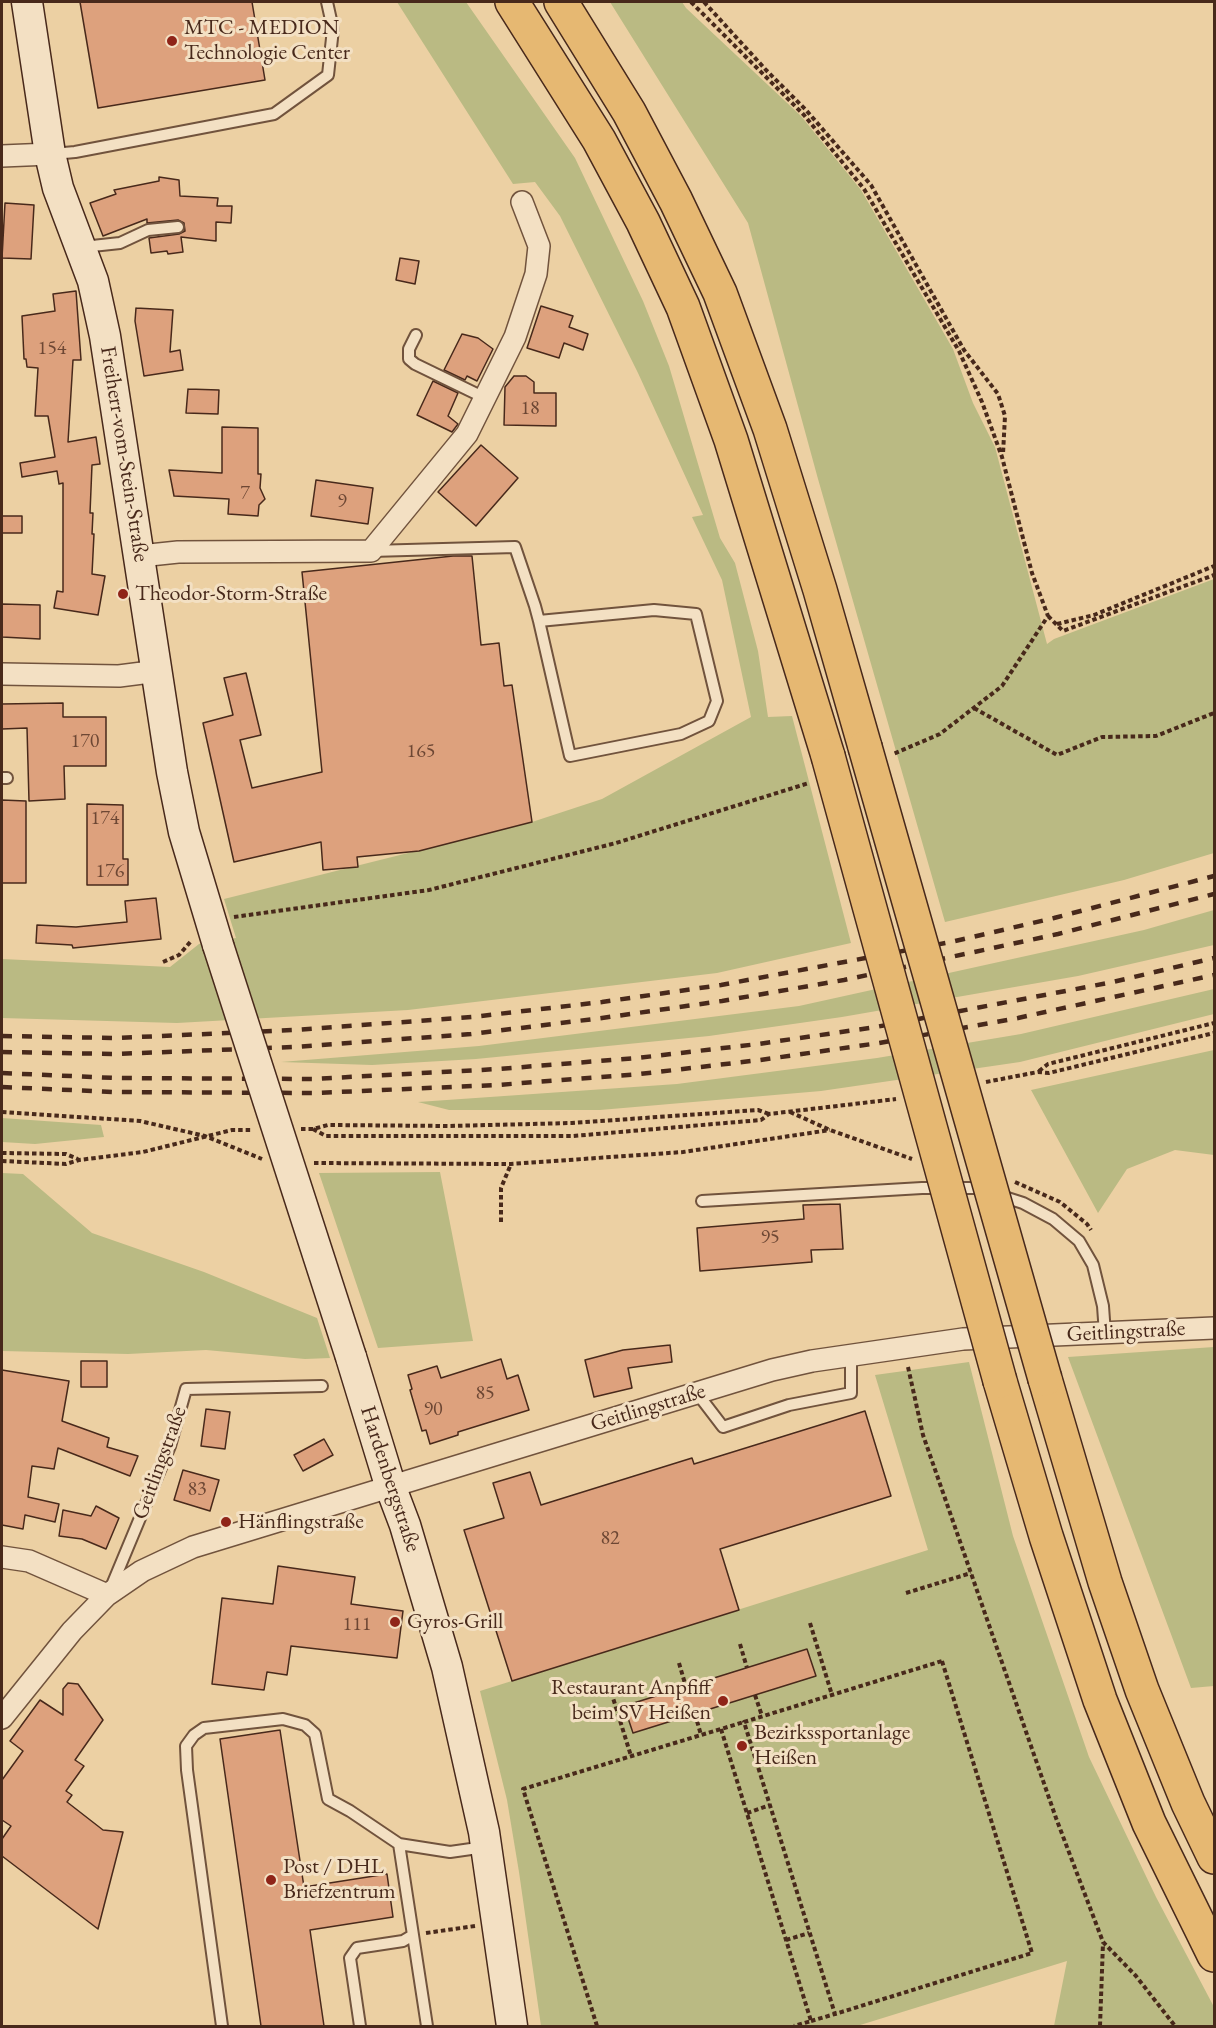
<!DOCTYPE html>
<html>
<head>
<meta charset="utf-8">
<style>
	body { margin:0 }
	#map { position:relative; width:1216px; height:2028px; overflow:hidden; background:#ecd0a3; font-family:"EB Garamond",serif }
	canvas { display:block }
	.frame { position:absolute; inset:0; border:3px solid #48291b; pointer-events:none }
</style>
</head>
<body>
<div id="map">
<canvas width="1216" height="2028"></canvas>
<div class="frame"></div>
</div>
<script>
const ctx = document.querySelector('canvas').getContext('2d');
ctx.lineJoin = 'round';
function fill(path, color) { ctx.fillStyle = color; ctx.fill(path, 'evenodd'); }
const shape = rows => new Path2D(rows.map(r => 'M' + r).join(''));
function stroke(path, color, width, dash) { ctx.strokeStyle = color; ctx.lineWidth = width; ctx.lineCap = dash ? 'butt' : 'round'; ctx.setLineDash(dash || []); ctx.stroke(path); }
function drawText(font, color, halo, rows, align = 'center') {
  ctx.font = font + ' "EB Garamond",serif'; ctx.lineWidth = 6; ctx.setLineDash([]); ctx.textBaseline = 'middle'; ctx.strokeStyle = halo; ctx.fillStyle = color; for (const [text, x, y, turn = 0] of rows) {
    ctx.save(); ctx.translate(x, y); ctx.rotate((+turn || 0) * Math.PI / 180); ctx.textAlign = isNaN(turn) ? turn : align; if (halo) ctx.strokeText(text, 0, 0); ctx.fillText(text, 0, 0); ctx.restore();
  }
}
fill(shape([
	[397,2,466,2,575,158,643,301,669,366,720,538,735,563,758,651,768,717,792,716,851,943,717,973,408,1010,177,1023,2,1018,2,959,170,967,199,944,236,938,224,899,532,822,602,799,751,717,722,580,692,517,703,515,638,373,560,216,535,182,513,184],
	[610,2,682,2,686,8,801,116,861,190,953,349,973,403,995,447,1047,644,1054,639,1214,579,1214,853,1124,880,945,922,818,479,748,223],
	[1214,910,1214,945,1078,976,842,1017,709,1036,476,1059,372,1065,281,1062,479,1046,799,1006,1144,930],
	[1214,989,1214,1014,1020,1062,821,1091,600,1110,449,1110,418,1102,677,1084,877,1058,1021,1034],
	[1214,1050,1214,1155,1175,1150,1127,1169,1098,1213,1031,1090],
	[2,1118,101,1125,104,1137,35,1144,2,1142],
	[440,1172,473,1341,378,1348,319,1173],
	[2,1173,23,1174,92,1233,204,1272,317,1318,330,1358,305,1359,206,1350,128,1354,2,1351],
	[1214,1347,1214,1686,1191,1688,1068,1357],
	[969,1362,1013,1536,1089,1757,1156,1897,1214,2007,1214,2026,1054,2026,1067,1961,857,2026,541,2026,519,1872,507,1800,480,1691,928,1550,875,1375]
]), '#baba83');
const building = shape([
	[80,2,252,2,265,80,98,108,80,2],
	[159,177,179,180,180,196,218,198,217,206,232,206,231,223,216,222,216,241,181,237,183,252,168,254,167,251,151,253,149,238,179,234,185,231,184,223,178,220,147,223,147,219,103,236,90,203,116,194,114,190,159,181,159,177],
	[5,203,34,205,31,259,2,258,5,203],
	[400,258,419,261,415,284,396,280,400,258],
	[76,291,81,360,73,360,68,442,96,437,100,464,92,465,90,513,93,513,92,534,94,534,92,574,105,576,98,615,54,608,57,591,63,592,63,483,59,484,57,471,22,477,20,463,55,457,48,416,35,416,38,368,27,367,26,359,24,359,22,316,55,311,53,294,76,291],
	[541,306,573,316,569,327,588,334,583,350,564,343,559,358,527,348,541,306],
	[136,308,173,310,170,352,180,350,183,370,144,376,135,321,136,308],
	[462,334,478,338,493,349,477,381,467,376,465,380,444,370,462,334],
	[514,376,526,376,534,382,534,393,556,393,556,426,504,425,505,387,514,376],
	[433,381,458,393,448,416,458,424,452,432,417,415,433,381],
	[188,389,219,390,218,414,186,413,188,389],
	[222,427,258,428,258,474,261,474,260,488,265,499,259,505,258,516,228,514,229,499,174,496,169,470,222,473,222,427],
	[481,445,518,478,476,526,438,492,481,445],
	[316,480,373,488,368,524,311,516,316,480],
	[2,516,22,516,22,533,2,533,2,516],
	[453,556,472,556,481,645,499,643,504,686,512,685,532,822,419,851,357,857,358,867,323,870,321,842,234,862,203,723,233,715,224,678,246,673,261,735,240,740,252,788,322,772,302,572,453,556],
	[2,604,40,605,40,639,2,637,2,604],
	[63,703,63,717,106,717,106,766,64,766,65,799,29,801,27,728,2,729,2,704,63,703],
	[2,800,26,801,26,883,2,883,2,800],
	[87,804,123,805,123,859,128,859,128,885,87,885,87,804],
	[156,898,161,939,73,948,72,945,36,943,37,925,76,927,127,922,125,901,156,898],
	[840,1204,843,1249,811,1250,812,1262,700,1271,697,1228,804,1219,803,1205,840,1204],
	[670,1345,672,1362,628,1368,632,1388,594,1397,585,1360,623,1350,670,1345],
	[501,1359,507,1379,518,1375,529,1410,458,1432,458,1435,430,1444,426,1430,422,1431,410,1390,412,1389,408,1375,437,1366,441,1378,501,1359],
	[81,1361,107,1361,107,1387,81,1387,81,1361],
	[2,1370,69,1381,62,1421,109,1438,107,1447,138,1456,130,1476,58,1448,54,1469,32,1466,28,1497,59,1504,55,1522,25,1515,23,1529,2,1525,2,1370],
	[206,1409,230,1412,225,1449,201,1446,206,1409],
	[865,1411,891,1496,720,1549,739,1610,512,1681,464,1530,504,1518,493,1483,530,1472,541,1505,692,1458,694,1464,865,1411],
	[324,1439,333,1455,303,1471,294,1455,324,1439],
	[183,1470,219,1480,210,1511,174,1500,183,1470],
	[96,1506,119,1518,106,1549,82,1539,59,1536,63,1510,91,1516,96,1506],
	[278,1566,355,1577,351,1604,403,1611,397,1658,291,1646,287,1675,267,1672,264,1690,212,1684,222,1598,273,1604,278,1566],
	[807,1649,816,1676,633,1733,624,1706,807,1649],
	[68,1683,78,1684,103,1720,75,1760,84,1766,66,1791,72,1795,67,1802,103,1830,123,1832,98,1929,2,1856,2,1839,11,1826,2,1820,2,1780,23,1751,10,1741,40,1700,63,1715,63,1689,68,1683],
	[280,1730,304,1887,387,1874,393,1917,310,1930,324,2026,261,2026,220,1739,280,1730]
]);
fill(building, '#dda17d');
stroke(building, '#48291b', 1.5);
const lane = shape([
	[53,154,75,152,274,114,328,75,333,29,327,2],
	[83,247,120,243,148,230,178,227],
	[416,335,409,349,409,359,415,364,485,398],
	[371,551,515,547,535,606,539,621,570,756,681,734,709,721,717,701,696,614,654,610,539,621],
	[2,778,7,778],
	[702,1201,922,1188,976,1188,1023,1203,1053,1219,1079,1241,1093,1265,1103,1306,1105,1334],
	[697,1393,723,1427,789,1405,851,1393,851,1355],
	[110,1590,170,1446,186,1389,322,1386],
	[399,1844,427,2026],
	[222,2026,187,1770,186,1746,194,1735,204,1728,283,1719,305,1725,315,1734,328,1799,350,1811,399,1844,450,1852,485,1847],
	[360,2026,350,1958,357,1948,403,1941,413,1935]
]);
const street = shape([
	[2,156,50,154],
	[140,556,178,552,371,551,467,434,515,337,536,274,539,246,522,202],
	[2,674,119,676,158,671],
	[2,1557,29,1561,107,1595],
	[2,1718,72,1631,107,1595,142,1571,193,1547,772,1370,812,1361,963,1339,1214,1328]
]);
const secondary = shape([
	[27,2,50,154,58,188,93,281,105,336,172,772,184,832,218,945],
	[351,1357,391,1488,405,1525,447,1667,484,1832,512,2026]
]);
const highway = shape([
	[512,2,599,140,643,222,683,307,731,440,828,756],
	[561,2,629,112,676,201,720,293,770,429,820,590,865,747],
	[1045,1379,1105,1582,1142,1690,1188,1803,1214,1857],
	[1000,1381,1046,1536,1100,1700,1149,1823,1214,1955]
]);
stroke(lane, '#71533d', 14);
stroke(street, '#71533d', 24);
stroke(secondary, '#48291b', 33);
stroke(highway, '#48291b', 36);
stroke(shape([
	[691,2,804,115,864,189,959,351,982,402,1002,457,1032,573,1048,616,1002,686,940,734,893,754],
	[704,2,766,70,806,110,871,185,964,350,998,394,1005,416,1003,454],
	[1048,616,1063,631,1214,575],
	[1057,624,1094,615,1214,566],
	[974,708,1057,755,1102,737,1156,736,1214,713],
	[234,917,429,890,616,843,809,783],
	[163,962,179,955,192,940],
	[1039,1071,1048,1064,1214,1023],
	[986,1082,1038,1072,1049,1073,1214,1033],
	[2,1112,140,1121,205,1136,262,1159],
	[790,1112,830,1130,912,1159],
	[301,1129,313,1129,328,1125,448,1126,572,1123,758,1110,769,1114],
	[313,1129,326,1136,573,1136,761,1120,769,1114,896,1099],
	[2,1153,66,1154,78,1159],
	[2,1161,66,1164,79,1160,143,1152,232,1130,252,1130],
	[314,1163,511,1164,683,1152,830,1130],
	[1015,1182,1060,1202,1087,1224,1091,1230],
	[501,1222,501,1188,511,1164],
	[908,1367,923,1435,1056,1818,1103,1942,1136,1976,1175,2026],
	[906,1593,971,1573],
	[810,1623,832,1695],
	[740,1644,747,1668],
	[942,1661,1032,1953,835,2014,744,1722,942,1661],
	[679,1663,686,1687],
	[609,1685,631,1756],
	[755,1695,762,1716],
	[695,1714,701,1735],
	[721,1729,811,2021,794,2026],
	[747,1813,770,1805],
	[426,1933,475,1926],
	[786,1940,809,1933],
	[811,2021,835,2014],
	[597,2026,523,1789,744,1722],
	[1100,2026,1103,1943]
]), '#48291b', 4, [4.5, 3]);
stroke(lane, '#f3e0c3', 10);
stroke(street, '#f3e0c3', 21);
stroke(secondary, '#f3e0c3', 30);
stroke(highway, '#e6b872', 33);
stroke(shape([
	[2,1036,116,1038,294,1030,472,1017,602,1002,721,985,951,942,1054,918,1214,876],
	[2,1052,115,1054,294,1047,471,1034,602,1018,722,1001,844,980,1058,934,1214,894],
	[2,1073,115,1078,312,1079,498,1069,637,1058,758,1044,876,1027,1113,982,1214,958],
	[2,1087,114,1092,315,1093,497,1085,640,1074,760,1060,879,1043,1018,1018,1214,975]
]), '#48291b', 4.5, [10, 10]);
const secondaryBridge = shape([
	[218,945,351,1357]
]);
const highwayBridge = shape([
	[865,747,1045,1379],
	[828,756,1000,1381]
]);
stroke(secondaryBridge, '#48291b', 33, []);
stroke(highwayBridge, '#48291b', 36, []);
stroke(secondaryBridge, '#f3e0c3', 30);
stroke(highwayBridge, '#e6b872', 33);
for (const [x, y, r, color] of [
	[172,41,6,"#8f2418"],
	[123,594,6,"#8f2418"],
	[226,1522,6,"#8f2418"],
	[395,1622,6,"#8f2418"],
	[723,1701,6,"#8f2418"],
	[742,1746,6,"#8f2418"],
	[271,1880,6,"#8f2418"]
]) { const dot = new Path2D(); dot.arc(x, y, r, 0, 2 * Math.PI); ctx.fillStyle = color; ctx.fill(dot); stroke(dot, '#f3e0c3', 2); }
drawText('20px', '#6d4734', null, [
	["154",52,349],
	["18",530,409],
	["7",245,494],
	["9",342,502],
	["170",85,742],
	["165",421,752],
	["174",105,819],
	["176",110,872],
	["95",770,1238],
	["85",485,1394],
	["90",433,1410],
	["83",197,1490],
	["82",610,1539],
	["111",357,1625]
]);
drawText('22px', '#48291b', '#f3e0c3', [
	["MTC - MEDION",184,28],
	["Technologie Center",184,53],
	["Theodor-Storm-Straße",135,594],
	["Hänflingstraße",238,1522],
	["Gyros-Grill",407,1622],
	["Restaurant Anpfiff",711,1688,"right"],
	["beim SV Heißen",711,1713,"right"],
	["Bezirkssportanlage",754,1733],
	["Heißen",754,1758],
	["Post / DHL",283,1867],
	["Briefzentrum",283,1892]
], 'left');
drawText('22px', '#48291b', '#f3e0c3', [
	["Freiherr-vom-Stein-Straße",124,454,81],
	["Geitlingstraße",1126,1332,-3],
	["Geitlingstraße",648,1408,-17],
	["Geitlingstraße",160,1463,-70],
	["Hardenbergstraße",390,1479,72]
]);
</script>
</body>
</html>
